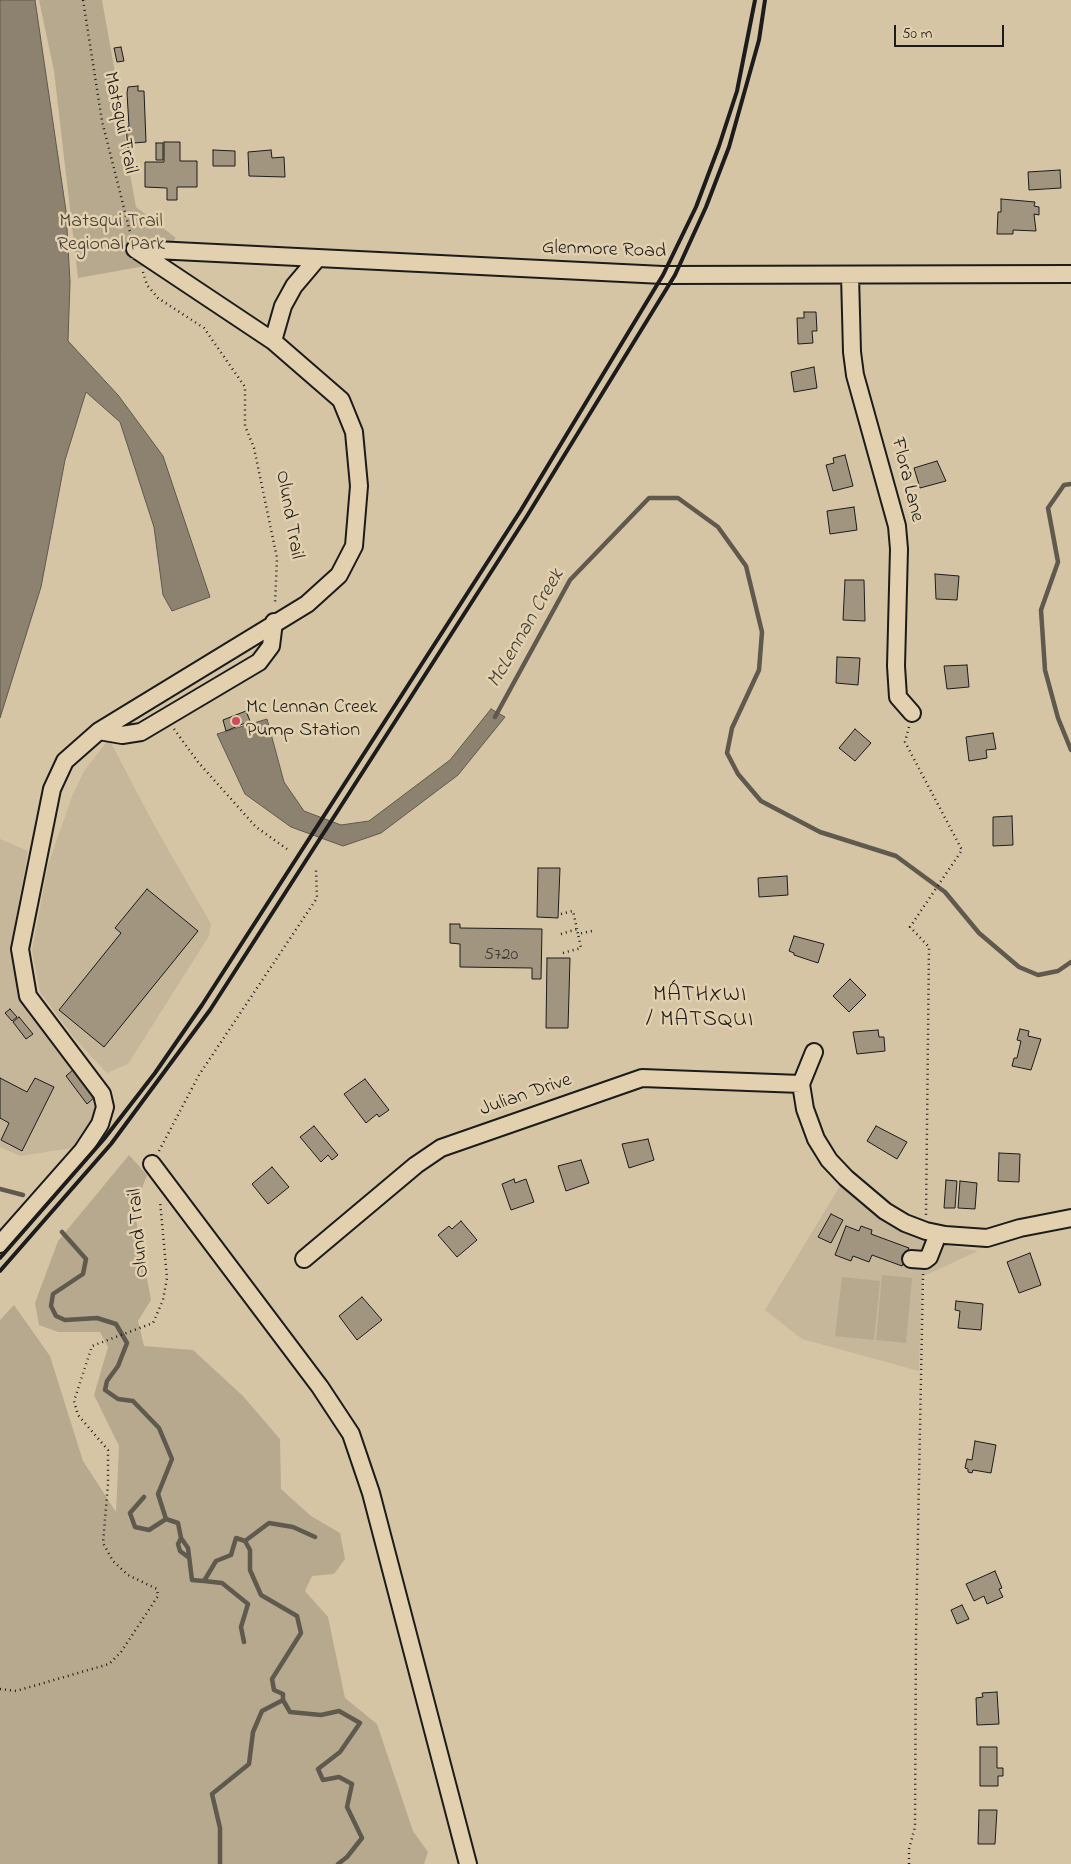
<!DOCTYPE html>
<html>
<head>
<meta charset="utf-8">
<style>
	body { margin:0 }
	#map { position:relative; width:1071px; height:1864px; overflow:hidden; background:#d6c5a5; font-family:"Indie Flower",sans-serif }
	canvas { display:block }
	.scale { position:absolute; left:894px; top:25px; width:110px; height:22px; box-sizing:border-box; border:2px solid #1c1c1c; border-top:0; padding-left:6px; font-size:15px; line-height:18px; white-space:nowrap; color:#1c1c1c; -webkit-text-stroke:4px #e2d0ae; paint-order:stroke }
</style>
</head>
<body>
<div id="map">
<canvas width="1071" height="1864"></canvas>
<div class="scale">50 m</div>
</div>
<script>
const ctx = document.querySelector('canvas').getContext('2d');
ctx.lineJoin = 'round';
function fill(path, color) { ctx.fillStyle = color; ctx.fill(path, 'evenodd'); }
const shape = rows => new Path2D(rows.map(r => 'M' + r).join(''));
function stroke(path, color, width, dash) { ctx.strokeStyle = color; ctx.lineWidth = width; ctx.lineCap = dash ? 'butt' : 'round'; ctx.setLineDash(dash || []); ctx.stroke(path); }
function drawText(font, color, halo, rows, align = 'center') {
  ctx.font = font + ' "Indie Flower",sans-serif'; ctx.lineWidth = 5; ctx.setLineDash([]); ctx.textBaseline = 'middle'; ctx.strokeStyle = halo; ctx.fillStyle = color; for (const [text, x, y, turn = 0] of rows) {
    ctx.save(); ctx.translate(x, y); ctx.rotate((+turn || 0) * Math.PI / 180); ctx.textAlign = isNaN(turn) ? turn : align; if (halo) ctx.strokeText(text, 0, 0); ctx.fillText(text, 0, 0); ctx.restore();
  }
}
fill(shape([
	[109,739,153,823,211,924,209,936,128,1064,107,1073,75,1039,40,992,32,950,48,865,73,794,84,771],
	[0,839,28,851,12,941,22,998,98,1096,99,1109,79,1147,20,1156,0,1147],
	[841,1184,861,1204,902,1230,945,1245,978,1251,922,1277,919,1371,802,1339,765,1310]
]), '#c6b79a');
fill(shape([
	[39,0,102,0,124,123,127,158,136,207,176,238,151,265,78,278,54,71],
	[129,1155,147,1175,134,1209,151,1300,138,1321,144,1346,193,1350,243,1396,280,1439,281,1489,311,1516,340,1533,345,1559,334,1574,312,1576,305,1591,328,1617,345,1698,377,1724,413,1831,428,1852,424,1864,0,1864,0,1320,14,1305,50,1356,83,1461,116,1512,119,1446,94,1395,108,1347,100,1332,58,1332,39,1325,35,1303,58,1241],
	[882,1275,912,1278,906,1343,876,1340],
	[842,1277,880,1281,874,1340,835,1336]
]), '#b7a98e');
const water = shape([
	[0,0,35,0,66,211,70,282,68,341,118,395,163,456,210,597,172,611,163,595,154,527,120,422,86,392,65,460,41,587,0,718,0,0],
	[491,709,505,717,458,775,381,833,343,846,291,827,245,794,217,734,267,719,284,782,304,811,341,825,369,821,450,760,491,709]
]);
fill(water, '#8c826f');
stroke(water, '#5f594e', 1);
stroke(shape([
	[1071,484,1064,485,1048,508,1058,562,1041,610,1045,670,1058,718,1071,750],
	[495,717,570,580,649,498,678,498,718,527,746,566,762,632,759,670,732,728,727,753,738,774,761,801,820,832,896,856,945,892,979,933,1019,967,1038,975,1058,971,1071,962],
	[0,1189,23,1195],
	[62,1232,86,1259,83,1274,53,1294,51,1306,56,1316,65,1320,97,1318,116,1324,127,1343,118,1366,107,1381,105,1390,118,1399,133,1401,159,1428,172,1459,158,1494,166,1519,178,1523,181,1538,188,1548,192,1580,204,1581,216,1561,231,1555,236,1538,245,1541,250,1550,250,1570,261,1595,297,1616,301,1633,272,1679,274,1690,283,1694,283,1700,290,1712,321,1715,339,1711,360,1723,340,1752,318,1769,323,1780,339,1777,352,1784,347,1807,362,1838,347,1857,338,1864],
	[144,1497,130,1513,135,1527,149,1530,166,1519],
	[181,1538,178,1544,180,1551,188,1557],
	[245,1541,269,1523,293,1527,315,1537],
	[204,1581,222,1583,248,1604,241,1627,244,1642],
	[220,1864,220,1828,212,1794,249,1764,253,1732,262,1711,283,1700]
]), '#5f594e', 4.5);
const building = shape([
	[121,47,124,61,117,62,114,48,121,47],
	[138,86,138,91,144,91,146,142,134,143,134,147,128,148,126,127,129,126,127,93,128,87,138,86],
	[164,142,180,142,180,161,197,161,197,187,177,187,177,200,167,200,167,188,145,187,145,162,164,162,164,142],
	[156,143,163,143,163,160,156,160,156,143],
	[213,150,235,151,235,166,213,166,213,150],
	[271,150,272,158,284,157,285,177,249,176,248,152,271,150],
	[1060,170,1061,188,1029,190,1028,172,1060,170],
	[1001,199,1035,202,1034,206,1039,207,1039,215,1034,214,1036,231,1013,230,1013,234,997,234,998,212,1001,212,1001,199],
	[804,312,816,312,817,331,812,331,813,343,798,344,797,318,804,318,804,312],
	[814,367,817,388,794,392,791,372,814,367],
	[845,455,853,486,833,491,826,465,834,463,833,458,845,455],
	[937,461,946,481,920,488,914,468,937,461],
	[854,507,857,530,830,534,827,511,854,507],
	[935,574,959,576,957,600,936,599,935,574],
	[845,580,864,580,865,621,843,620,845,580],
	[837,657,860,658,858,685,836,683,837,657],
	[967,665,969,687,947,689,944,666,967,665],
	[246,711,250,721,226,731,223,720,246,711],
	[855,729,871,743,855,761,839,748,855,729],
	[993,733,996,749,986,750,987,758,969,761,966,737,993,733],
	[1012,816,1013,845,993,846,993,817,1012,816],
	[538,868,560,868,558,918,537,917,538,868],
	[787,876,788,895,759,897,758,878,787,876],
	[147,889,198,931,104,1047,59,1010,121,933,115,928,147,889],
	[450,924,460,924,460,928,542,929,541,979,532,979,532,968,460,967,460,944,450,943,450,924],
	[794,936,824,944,818,963,794,955,794,953,789,951,794,936],
	[547,958,570,958,568,1028,546,1028,547,958],
	[850,979,866,995,849,1012,833,996,850,979],
	[10,1009,17,1017,12,1021,5,1013,10,1009],
	[19,1017,33,1034,26,1039,13,1022,19,1017],
	[1020,1029,1029,1031,1028,1036,1041,1039,1031,1070,1012,1066,1014,1058,1017,1058,1021,1041,1017,1040,1020,1029],
	[878,1030,879,1037,884,1037,885,1051,857,1054,853,1032,878,1030],
	[74,1069,96,1096,87,1104,66,1076,74,1069],
	[0,1078,27,1092,35,1078,54,1087,22,1151,1,1140,9,1123,0,1118,0,1078],
	[365,1079,389,1110,379,1117,377,1114,366,1123,344,1094,365,1079],
	[314,1126,338,1155,332,1160,328,1155,321,1162,300,1137,314,1126],
	[876,1126,907,1142,897,1159,867,1141,876,1126],
	[648,1139,654,1160,629,1168,622,1144,648,1139],
	[999,1153,1020,1154,1019,1182,998,1181,999,1153],
	[581,1160,589,1183,566,1191,558,1166,581,1160],
	[272,1167,289,1187,268,1204,252,1184,272,1167],
	[514,1179,515,1183,526,1179,534,1202,511,1210,502,1184,514,1179],
	[946,1180,957,1181,955,1208,944,1208,946,1180],
	[960,1181,977,1183,975,1209,958,1208,960,1181],
	[831,1214,843,1220,831,1243,818,1237,831,1214],
	[461,1221,477,1240,457,1257,438,1235,449,1226,452,1229,461,1221],
	[846,1226,859,1231,861,1226,872,1230,871,1234,909,1248,902,1266,872,1255,869,1262,853,1256,851,1261,835,1255,846,1226],
	[1030,1253,1041,1285,1019,1293,1007,1262,1030,1253],
	[362,1297,382,1320,357,1340,339,1316,362,1297],
	[956,1301,983,1304,981,1330,958,1328,960,1311,955,1310,956,1301],
	[975,1441,996,1445,991,1473,973,1470,972,1473,968,1472,968,1469,965,1468,967,1459,972,1460,975,1441],
	[995,1571,1002,1588,999,1589,1003,1597,987,1604,984,1596,974,1601,966,1584,995,1571],
	[962,1605,969,1619,957,1624,951,1610,962,1605],
	[997,1692,999,1724,977,1725,976,1698,983,1697,982,1693,997,1692],
	[980,1747,997,1747,997,1768,1003,1768,1003,1776,998,1776,998,1786,980,1786,980,1747],
	[979,1810,997,1810,995,1844,978,1844,979,1810]
]);
fill(building, '#a1957f');
stroke(building, '#1c1c1c', 1);
const minor = shape([
	[135,249,663,275,1071,274],
	[850,275,852,352,855,375,897,526,899,549,896,666,898,697,912,713],
	[273,341,283,306,294,286,316,260],
	[99,731,122,735,141,732,259,662,271,646,274,622],
	[814,1052,801,1084,805,1109,816,1139,829,1160,846,1178,885,1211,905,1223,926,1231,945,1235,987,1238,1020,1228,1071,1218],
	[152,1164,320,1387,351,1434,371,1493,468,1864],
	[0,1244,83,1150,100,1124,105,1107,102,1094,28,996,20,949,52,789,65,761,99,731,307,604,339,575,354,546,359,486,354,432,341,400,273,341,135,249],
	[304,1259,416,1165,441,1148,642,1078,801,1084],
	[911,1259,925,1260,929,1257,938,1234]
]);
stroke(minor, '#1c1c1c', 20);
stroke(shape([
	[83,0,102,121,131,236],
	[143,272,147,285,158,298,204,328,245,387,245,426,254,448,277,558,275,605],
	[909,727,905,742,962,850,910,927,929,947,926,1215],
	[174,729,198,762,256,827,287,849],
	[561,914,573,911,577,929],
	[561,934,577,929,578,934,592,931],
	[563,953,581,948,578,934],
	[159,1151,199,1075,317,898,316,870],
	[0,1689,16,1691,109,1664,121,1652,158,1596,157,1589,128,1575,113,1561,103,1543,108,1484,108,1450,78,1415,74,1401,92,1346,153,1323,163,1300,167,1278,160,1201],
	[909,1864,909,1849,915,1827,916,1635,923,1274]
]), '#1c1c1c', 2.5, [1, 4]);
stroke(minor, '#e2d0ae', 16);
stroke(shape([
	[0,1258,104,1139,155,1073,202,1005,521,510,663,275,696,207,719,146,737,91,755,0],
	[0,1271,111,1144,210,1010,527,516,675,275,706,207,729,147,759,40,765,0]
]), '#1c1c1c', 4);
for (const [x, y, r, color] of [
	[236,721,5,"#d1495b"]
]) { const dot = new Path2D(); dot.arc(x, y, r, 0, 2 * Math.PI); ctx.fillStyle = color; ctx.fill(dot); stroke(dot, '#e2d0ae', 2); }
drawText('18px', '#3d3a35', null, [
	["5720",501,956]
]);
drawText('20px', '#1c1c1c', '#e2d0ae', [
	["Matsqui Trail",119,123,78],
	["Glenmore Road",604,251,2],
	["Flora Lane",906,480,76],
	["Olund Trail",288,515,80],
	["Julian Drive",526,1096,-19],
	["Olund Trail",140,1233,-95]
]);
drawText('20px', '#433f38', '#e2d0ae', [
	["Matsqui Trail",111,223],
	["Regional Park",111,246]
]);
drawText('20px', '#1c1c1c', '#e2d0ae', [
	["Mc Lennan Creek",246,709],
	["Pump Station",246,732]
], 'left');
drawText('italic 21px', '#434039', '#e2d0ae', [
	["McLennan Creek",527,629,-60]
]);
ctx.letterSpacing = '1px';
drawText('22px', '#1c1c1c', '#e2d0ae', [
	["MÁTHXWI",700,996],
	["/ MATSQUI",700,1021]
]);
ctx.letterSpacing = '0px';
</script>
</body>
</html>
